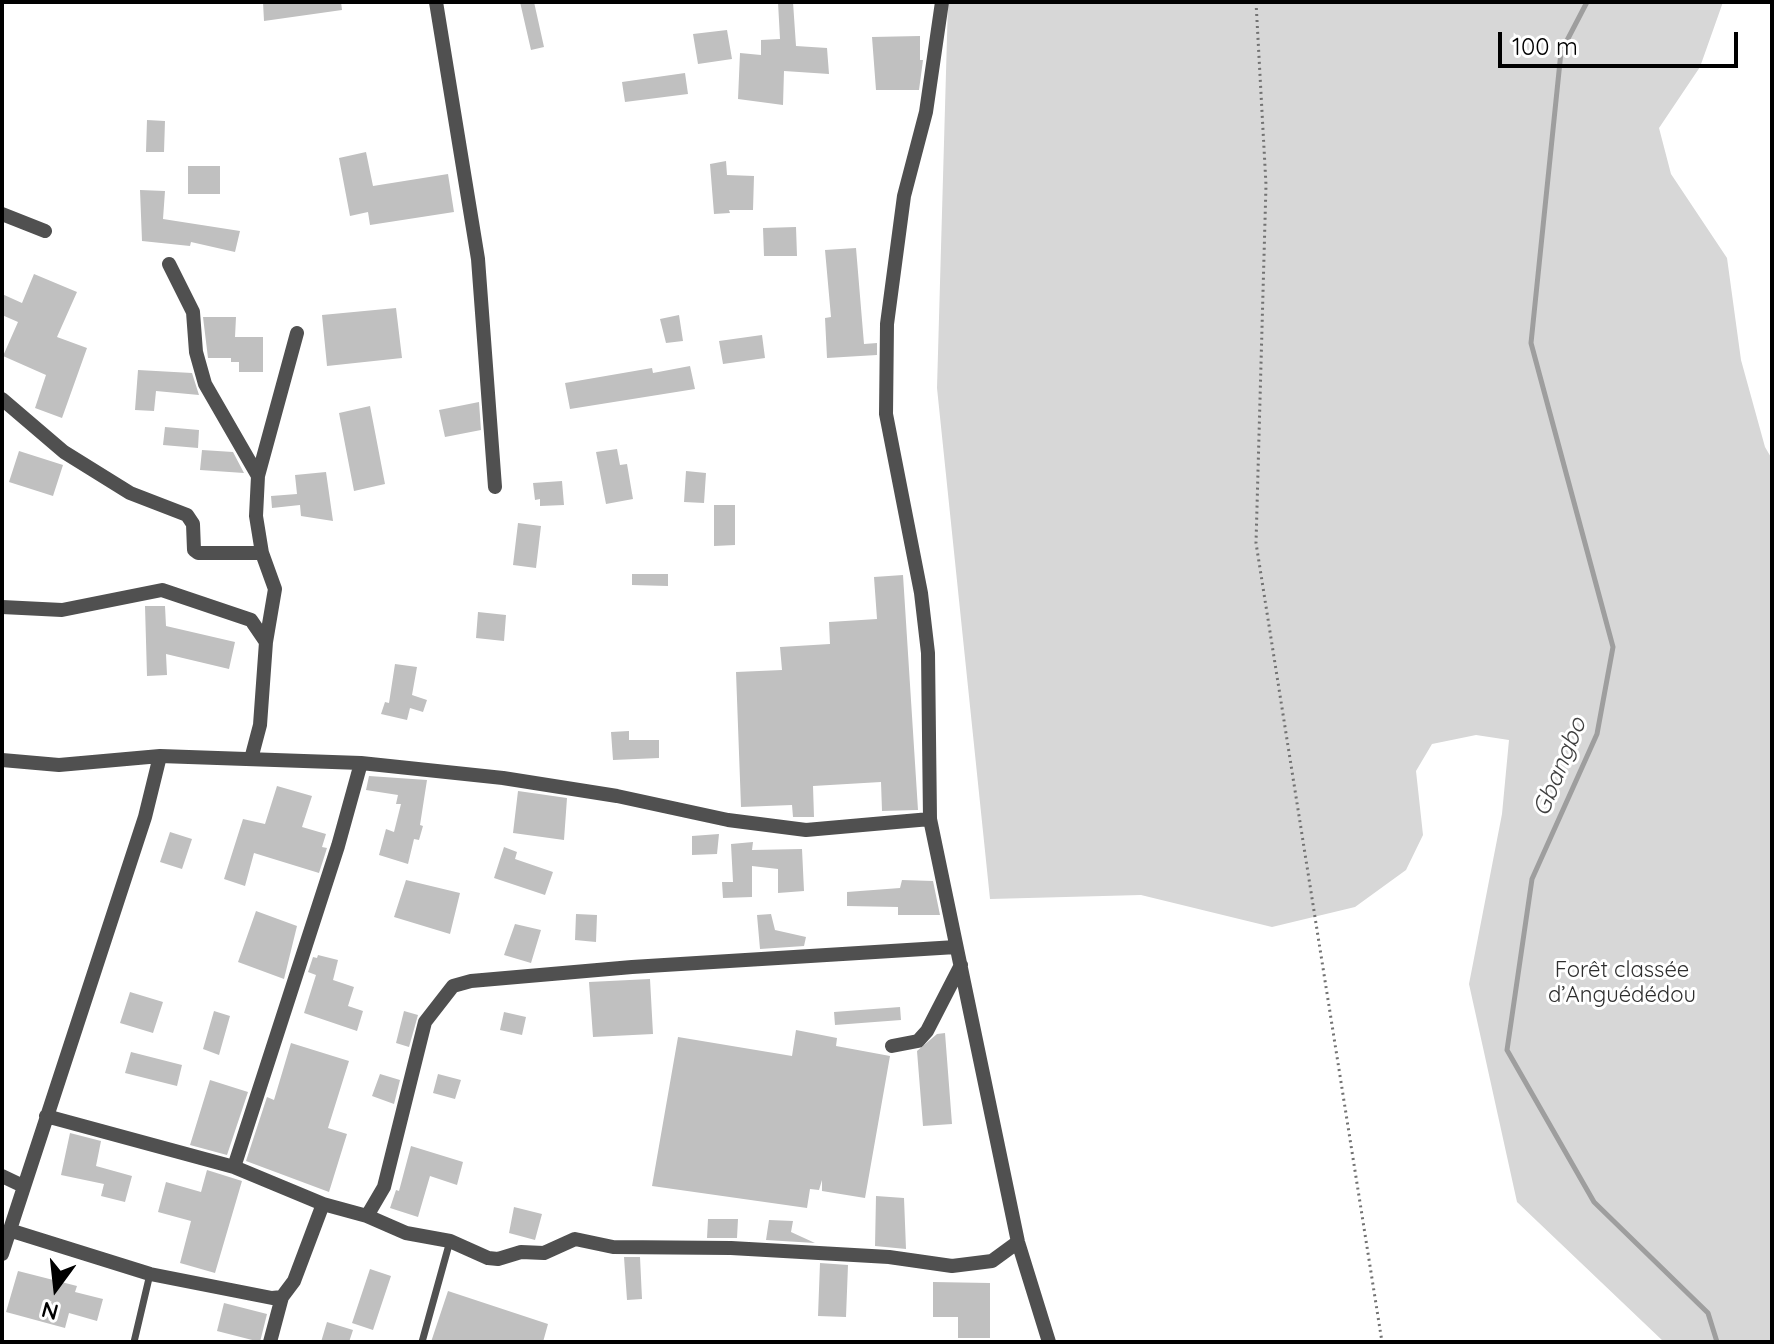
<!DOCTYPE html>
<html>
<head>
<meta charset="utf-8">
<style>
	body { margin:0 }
	#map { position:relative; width:1774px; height:1344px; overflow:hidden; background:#fff; font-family:Quicksand,sans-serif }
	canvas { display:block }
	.frame { position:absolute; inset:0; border:4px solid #000; pointer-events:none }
	.north { position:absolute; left:16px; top:1248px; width:80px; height:80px; -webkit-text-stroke:6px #fff; paint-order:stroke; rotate:195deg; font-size:22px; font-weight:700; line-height:32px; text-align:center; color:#000 }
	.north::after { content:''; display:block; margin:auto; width:28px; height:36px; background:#000; clip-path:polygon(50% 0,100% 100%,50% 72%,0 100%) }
	.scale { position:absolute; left:1498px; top:32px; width:240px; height:36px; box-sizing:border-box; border:4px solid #000; border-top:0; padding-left:10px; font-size:24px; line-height:28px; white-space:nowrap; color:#000; -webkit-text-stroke:6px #fff; paint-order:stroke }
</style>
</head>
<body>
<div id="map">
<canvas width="1774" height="1344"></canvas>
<div class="frame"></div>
<div class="north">N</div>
<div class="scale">100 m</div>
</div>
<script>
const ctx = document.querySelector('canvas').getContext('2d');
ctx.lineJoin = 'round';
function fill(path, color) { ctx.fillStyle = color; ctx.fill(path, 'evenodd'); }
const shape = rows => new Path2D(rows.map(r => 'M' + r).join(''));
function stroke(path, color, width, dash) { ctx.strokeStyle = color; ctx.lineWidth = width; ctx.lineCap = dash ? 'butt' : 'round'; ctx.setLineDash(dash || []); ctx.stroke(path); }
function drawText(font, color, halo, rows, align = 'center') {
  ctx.font = font + ' Quicksand,sans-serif'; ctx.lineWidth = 6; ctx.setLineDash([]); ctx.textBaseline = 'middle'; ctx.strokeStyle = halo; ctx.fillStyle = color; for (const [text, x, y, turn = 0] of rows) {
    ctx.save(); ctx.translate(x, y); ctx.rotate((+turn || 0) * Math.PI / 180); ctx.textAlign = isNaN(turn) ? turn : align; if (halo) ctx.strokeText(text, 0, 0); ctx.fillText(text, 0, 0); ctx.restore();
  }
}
fill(shape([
	[948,2,1723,2,1700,67,1659,128,1671,174,1727,258,1741,360,1765,447,1772,459,1772,1342,1664,1342,1517,1202,1469,984,1502,814,1509,740,1476,735,1432,744,1416,771,1423,835,1406,870,1355,907,1272,927,1141,895,990,899,937,388]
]), '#d7d7d7');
stroke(shape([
	[1587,2,1561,52,1531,343,1613,647,1597,734,1532,879,1507,1050,1594,1202,1708,1313,1717,1342]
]), '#9e9e9e', 5);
fill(shape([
	[263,2,341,2,342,10,264,21],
	[520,2,534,2,544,47,531,50],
	[778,2,793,2,796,46,827,48,829,74,784,71,783,105,738,99,740,53,761,55,761,40,780,39],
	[727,30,732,59,698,64,693,34],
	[920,36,920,60,923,60,919,90,876,90,872,37],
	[685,73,688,94,625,102,622,82],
	[147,120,165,121,164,152,146,152],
	[366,152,373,186,448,174,454,212,370,225,368,212,350,216,339,158],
	[726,161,727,175,754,176,753,210,729,210,730,213,714,214,710,164],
	[188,166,220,166,220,194,188,194],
	[140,190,165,191,163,219,240,231,235,252,191,242,190,246,142,241],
	[796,227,797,256,764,256,763,228],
	[856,248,864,344,877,343,877,355,827,358,825,318,831,317,825,250],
	[34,274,77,292,57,337,87,348,62,418,35,408,46,375,3,356,18,322,2,315,2,294,22,303],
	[396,308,402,358,327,366,322,315],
	[679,315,683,341,666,343,660,319],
	[203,317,236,317,235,337,263,337,263,372,239,372,239,362,231,362,231,358,208,358],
	[762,335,765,358,723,364,719,341],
	[690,366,695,389,570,409,565,383,652,368,653,373],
	[138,370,192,373,199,395,156,391,154,411,135,410],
	[479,402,481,430,445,437,439,410],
	[370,406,385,484,354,491,339,413],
	[165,427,199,430,198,448,163,445],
	[617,449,620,465,627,464,633,499,606,504,596,452],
	[202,450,233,452,244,473,200,470],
	[19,451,63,465,53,496,9,482],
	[686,471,706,473,704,503,684,502],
	[326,472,333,521,301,516,300,505,272,508,271,496,297,494,295,475],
	[562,481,564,505,540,506,540,499,535,500,533,483],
	[714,505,735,505,735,545,714,546],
	[518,523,541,526,536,568,513,565],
	[632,574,668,574,668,586,632,585],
	[903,575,918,810,882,811,881,782,813,786,814,817,793,817,792,805,741,807,736,672,782,670,780,647,830,644,829,622,877,619,874,577],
	[145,606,165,606,166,626,235,642,229,669,166,654,167,675,147,676],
	[478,612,506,615,504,641,476,638],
	[395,664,417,667,412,695,427,700,423,712,410,708,407,720,381,714,385,702,389,703],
	[629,731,629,740,659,740,659,758,613,760,611,732],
	[369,776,427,780,420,825,423,826,419,840,414,839,408,864,379,855,386,829,394,832,401,804,396,804,398,795,366,790],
	[277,786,312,796,302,827,326,834,322,847,327,848,319,873,254,853,245,886,224,879,243,819,265,824],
	[518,791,567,798,564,840,513,833],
	[170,832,192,839,182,869,160,862],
	[719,834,717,854,692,855,692,836],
	[753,842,752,850,802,849,804,891,778,893,778,869,752,866,752,897,723,898,722,882,733,882,731,844],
	[504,847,517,852,515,859,553,872,545,895,494,878],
	[406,880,460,893,450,934,394,917],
	[902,880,933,881,940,915,898,915,898,907,847,906,847,892,900,888],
	[256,911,297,926,284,979,238,962],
	[576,914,597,915,596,942,575,940],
	[771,914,775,930,806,937,804,946,760,949,757,915],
	[515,924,541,930,531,963,504,955],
	[318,955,338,960,333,980,354,987,348,1006,363,1011,357,1031,304,1013,316,975,308,972,313,957,317,958],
	[650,979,653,1034,593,1037,589,982],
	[130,992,163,1002,153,1033,120,1023],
	[900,1007,901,1020,835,1025,834,1012],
	[214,1011,230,1016,219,1055,203,1049],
	[404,1011,418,1015,409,1047,396,1043],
	[504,1012,526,1017,522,1035,500,1030],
	[796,1030,837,1038,836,1046,890,1056,865,1198,822,1191,822,1180,819,1190,810,1189,807,1208,652,1186,678,1037,792,1056],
	[945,1033,952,1124,923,1126,917,1051,937,1034],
	[291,1043,349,1061,328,1128,347,1134,329,1192,246,1161,267,1097,274,1100],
	[131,1052,182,1065,177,1086,125,1073],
	[380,1074,400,1080,394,1104,372,1096],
	[438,1074,461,1080,455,1099,433,1093],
	[210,1080,248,1092,227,1155,190,1145],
	[70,1133,101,1141,96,1166,132,1176,125,1202,101,1196,104,1184,61,1175],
	[411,1146,463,1162,457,1185,430,1176,418,1217,390,1208,396,1190,399,1191],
	[207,1170,242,1181,215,1273,180,1263,191,1221,158,1212,166,1182,201,1192],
	[876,1196,904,1198,906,1249,875,1246],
	[514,1207,542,1214,535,1240,509,1233],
	[708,1219,738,1219,737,1238,707,1238],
	[769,1220,793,1221,791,1232,815,1243,766,1240],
	[624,1257,640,1257,642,1299,627,1300],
	[820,1263,848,1265,846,1317,818,1316],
	[370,1269,391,1276,373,1330,352,1323],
	[18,1271,77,1286,75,1292,103,1299,97,1321,69,1313,65,1328,6,1312],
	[933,1282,990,1283,990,1338,958,1338,958,1317,933,1317],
	[448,1291,548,1324,543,1342,431,1342],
	[224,1303,267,1314,260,1342,217,1331],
	[327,1322,353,1330,349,1342,321,1342]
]), '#c0c0c0');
stroke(shape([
	[1256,2,1266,185,1256,543,1382,1342]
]), '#727272', 3, [2, 4]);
stroke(shape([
	[134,1342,150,1274],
	[422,1342,450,1241]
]), '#505050', 7);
stroke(shape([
	[436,2,478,259,495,487],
	[942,2,926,112,904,196,887,324,886,414,921,593,928,653,930,819,1018,1242,1049,1342],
	[2,214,45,231],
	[169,264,193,312,196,352,205,384,258,476],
	[2,399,64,452,130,493,187,515,193,524,194,550,198,553,262,553],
	[2,607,62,610,162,590,251,620,266,642],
	[251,759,260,725,266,642,275,589,262,553,256,516,258,476,297,333],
	[2,760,59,765,160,756,361,763,503,778,617,796,728,820,806,830,930,819],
	[892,1046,918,1041,927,1031,961,965],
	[46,1116,234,1167,323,1204,367,1216,406,1233,450,1241,488,1258,498,1259,521,1252,544,1253,575,1239,613,1247,731,1248,889,1257,952,1266,992,1261,1018,1242],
	[234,1167,338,846,361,763],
	[2,1176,23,1186],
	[367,1216,384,1187,425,1022,453,986,471,981,632,967,956,947],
	[9,1230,150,1274,272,1298,282,1297,294,1281,323,1204],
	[2,1254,145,817,160,756],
	[270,1342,282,1297]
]), '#505050', 14);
drawText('22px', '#2e2e2e', '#fff', [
	["Forêt classée",1622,970],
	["d’Anguédédou",1622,995]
]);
drawText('italic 24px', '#3f3f3f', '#fff', [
	["Gbangbo",1560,767,-68]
]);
</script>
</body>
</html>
